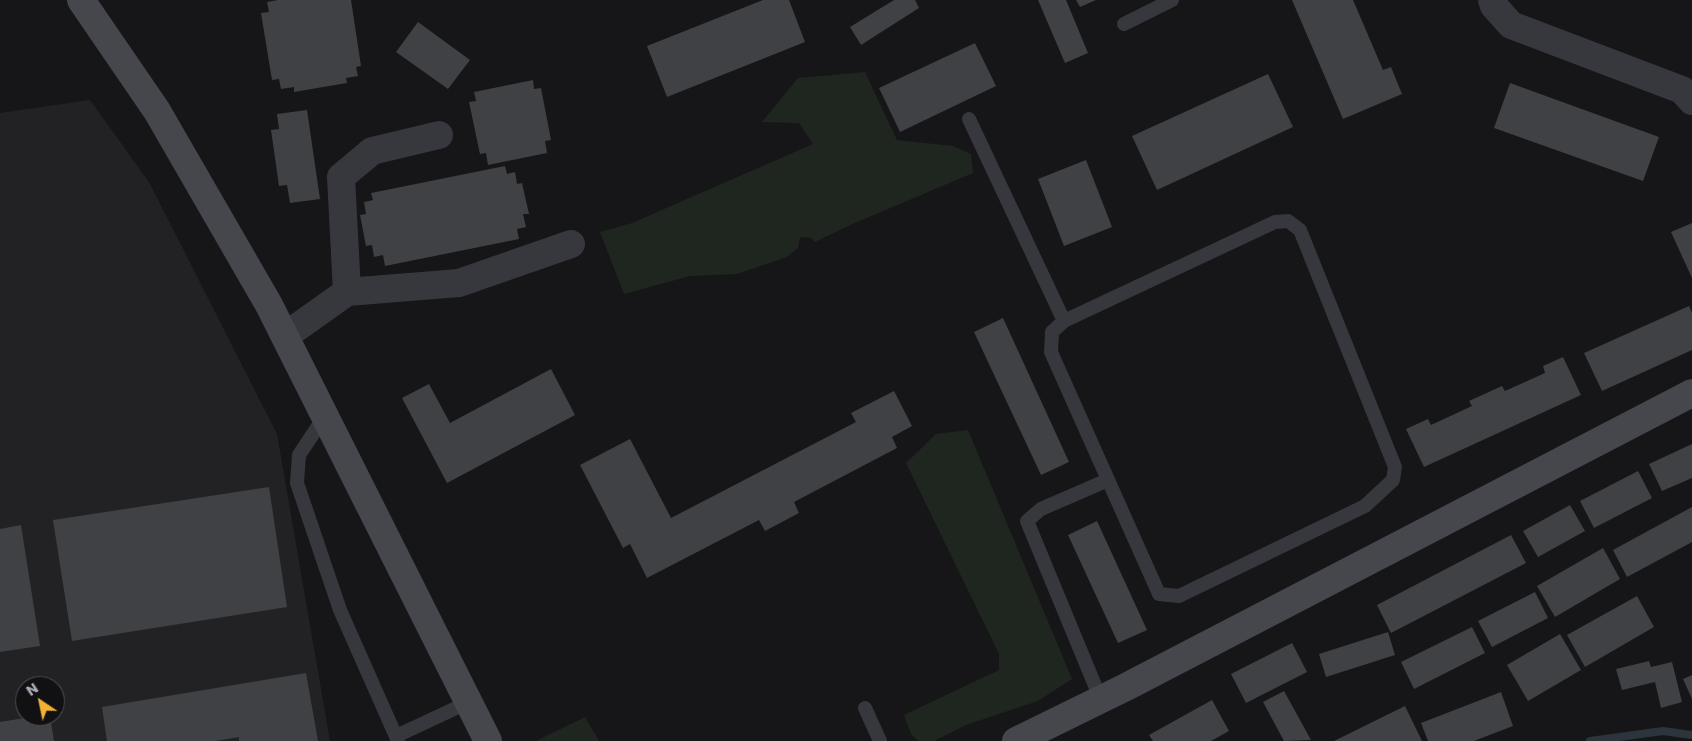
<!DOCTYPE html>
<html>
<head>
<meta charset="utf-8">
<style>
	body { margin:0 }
	#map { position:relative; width:1692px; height:741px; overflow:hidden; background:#161618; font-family:Poppins,sans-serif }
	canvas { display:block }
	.north { position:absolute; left:15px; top:676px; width:50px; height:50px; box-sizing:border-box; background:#111113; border:1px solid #4d4f55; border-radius:50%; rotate:326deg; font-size:14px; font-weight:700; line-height:20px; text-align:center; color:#a8adb8 }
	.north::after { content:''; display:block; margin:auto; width:18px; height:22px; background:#f2b134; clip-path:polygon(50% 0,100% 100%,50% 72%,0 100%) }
</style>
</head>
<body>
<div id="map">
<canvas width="1692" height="741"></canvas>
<div class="north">N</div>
</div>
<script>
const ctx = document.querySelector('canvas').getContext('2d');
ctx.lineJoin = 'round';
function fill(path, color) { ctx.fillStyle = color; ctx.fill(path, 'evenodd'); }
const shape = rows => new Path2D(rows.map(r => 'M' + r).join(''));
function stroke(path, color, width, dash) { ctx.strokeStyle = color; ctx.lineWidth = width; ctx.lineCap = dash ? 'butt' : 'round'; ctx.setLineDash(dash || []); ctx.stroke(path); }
fill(shape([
	[90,100,149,182,277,434,330,741,0,741,0,113],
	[25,686,55,686,55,716,25,716]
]), '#222225');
fill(shape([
	[865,72,897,140,953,146,971,154,973,173,848,226,815,242,811,238,800,237,798,248,787,257,737,274,690,276,624,294,600,232,632,223,813,144,799,123,762,122,798,78],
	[968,430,1072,679,1038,701,966,725,934,741,918,741,911,734,904,715,999,670,999,654,906,463,936,434],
	[585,717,599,741,536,741]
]), '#1e261f');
stroke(shape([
	[1590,741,1663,731,1692,735]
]), '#2c353c', 8);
fill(shape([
	[278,0,351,0,361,66,356,67,358,76,346,78,347,83,294,92,294,87,281,89,279,79,272,80,261,13,269,12,267,2],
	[763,0,789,0,805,42,667,97,647,46],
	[894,0,915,0,919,8,861,45,850,27],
	[1038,0,1066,0,1088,53,1065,63],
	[1076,0,1096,0,1080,7],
	[1292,0,1353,0,1383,70,1391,67,1402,94,1343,119],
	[418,22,470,60,448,89,396,52],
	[975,43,996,86,900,132,879,88],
	[1268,74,1293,127,1157,190,1132,136],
	[533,80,534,89,541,88,551,140,545,141,547,153,488,165,486,153,480,154,469,102,476,101,474,92],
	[1510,83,1659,137,1643,181,1494,128],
	[307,110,320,199,290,203,287,185,279,186,271,130,279,129,277,114],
	[1086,160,1112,227,1064,246,1038,179],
	[505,166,507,174,515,172,517,184,522,183,529,214,523,214,526,227,517,229,519,239,385,266,383,255,374,257,372,245,366,246,360,215,366,214,364,202,373,200,371,193],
	[1692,223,1692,278,1671,232],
	[1689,306,1692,313,1692,350,1602,391,1584,353],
	[1003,318,1069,462,1041,475,974,332],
	[1563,357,1581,395,1424,467,1406,429,1428,419,1431,425,1472,406,1469,401,1502,386,1505,391,1545,373,1543,366],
	[551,369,575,415,447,483,402,398,429,384,450,423],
	[894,391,912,426,892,437,897,448,794,502,799,513,765,531,759,520,647,578,630,544,623,548,580,465,630,439,671,518,856,422,851,413],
	[1692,444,1692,478,1662,491,1649,464],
	[1638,471,1652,498,1594,528,1580,501],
	[269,487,287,607,72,641,53,520],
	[1570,505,1585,531,1538,557,1523,531],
	[1692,507,1692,542,1627,577,1613,550],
	[1097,521,1147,630,1118,643,1068,535],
	[21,525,40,646,0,652,0,529],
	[1511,535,1526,563,1391,633,1377,605],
	[1603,548,1620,579,1555,617,1537,586],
	[1535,592,1548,618,1492,647,1478,621],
	[1637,596,1654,627,1585,667,1567,635],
	[1472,627,1485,653,1414,689,1401,662],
	[1388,632,1395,655,1326,677,1319,654],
	[1560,634,1581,670,1528,701,1507,665],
	[1292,643,1307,672,1246,703,1231,674],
	[1649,661,1651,667,1672,662,1682,702,1661,708,1655,682,1622,690,1616,669],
	[306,673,318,741,239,741,239,737,216,741,107,741,102,707],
	[1692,675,1692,699,1683,679],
	[1284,691,1311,740,1284,741,1263,702],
	[1501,692,1513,726,1474,741,1428,741,1421,723],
	[1212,700,1229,731,1211,741,1153,741,1149,735],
	[1405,706,1422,741,1334,741],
	[37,716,50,716,54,741,0,741,0,722]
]), '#404145');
stroke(shape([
	[1124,24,1172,0],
	[969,119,1064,321],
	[1288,221,1300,230,1395,467,1393,480,1365,506,1179,596,1159,594,1051,352,1052,332,1064,321,1275,222,1288,221],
	[325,416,299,455,297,483,340,610,398,741],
	[1101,700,1027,521,1041,509,1108,480],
	[865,708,880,741],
	[396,736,469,702]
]), '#37383d', 14);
stroke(shape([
	[1492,0,1494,6,1511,25,1682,90,1692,101],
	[347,292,341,177,372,151,439,135],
	[285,336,347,292,459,283,571,244]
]), '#37383d', 28);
stroke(shape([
	[81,0,157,111,269,305,488,741],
	[1016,741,1126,687,1692,393]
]), '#45474d', 28);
</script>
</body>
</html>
